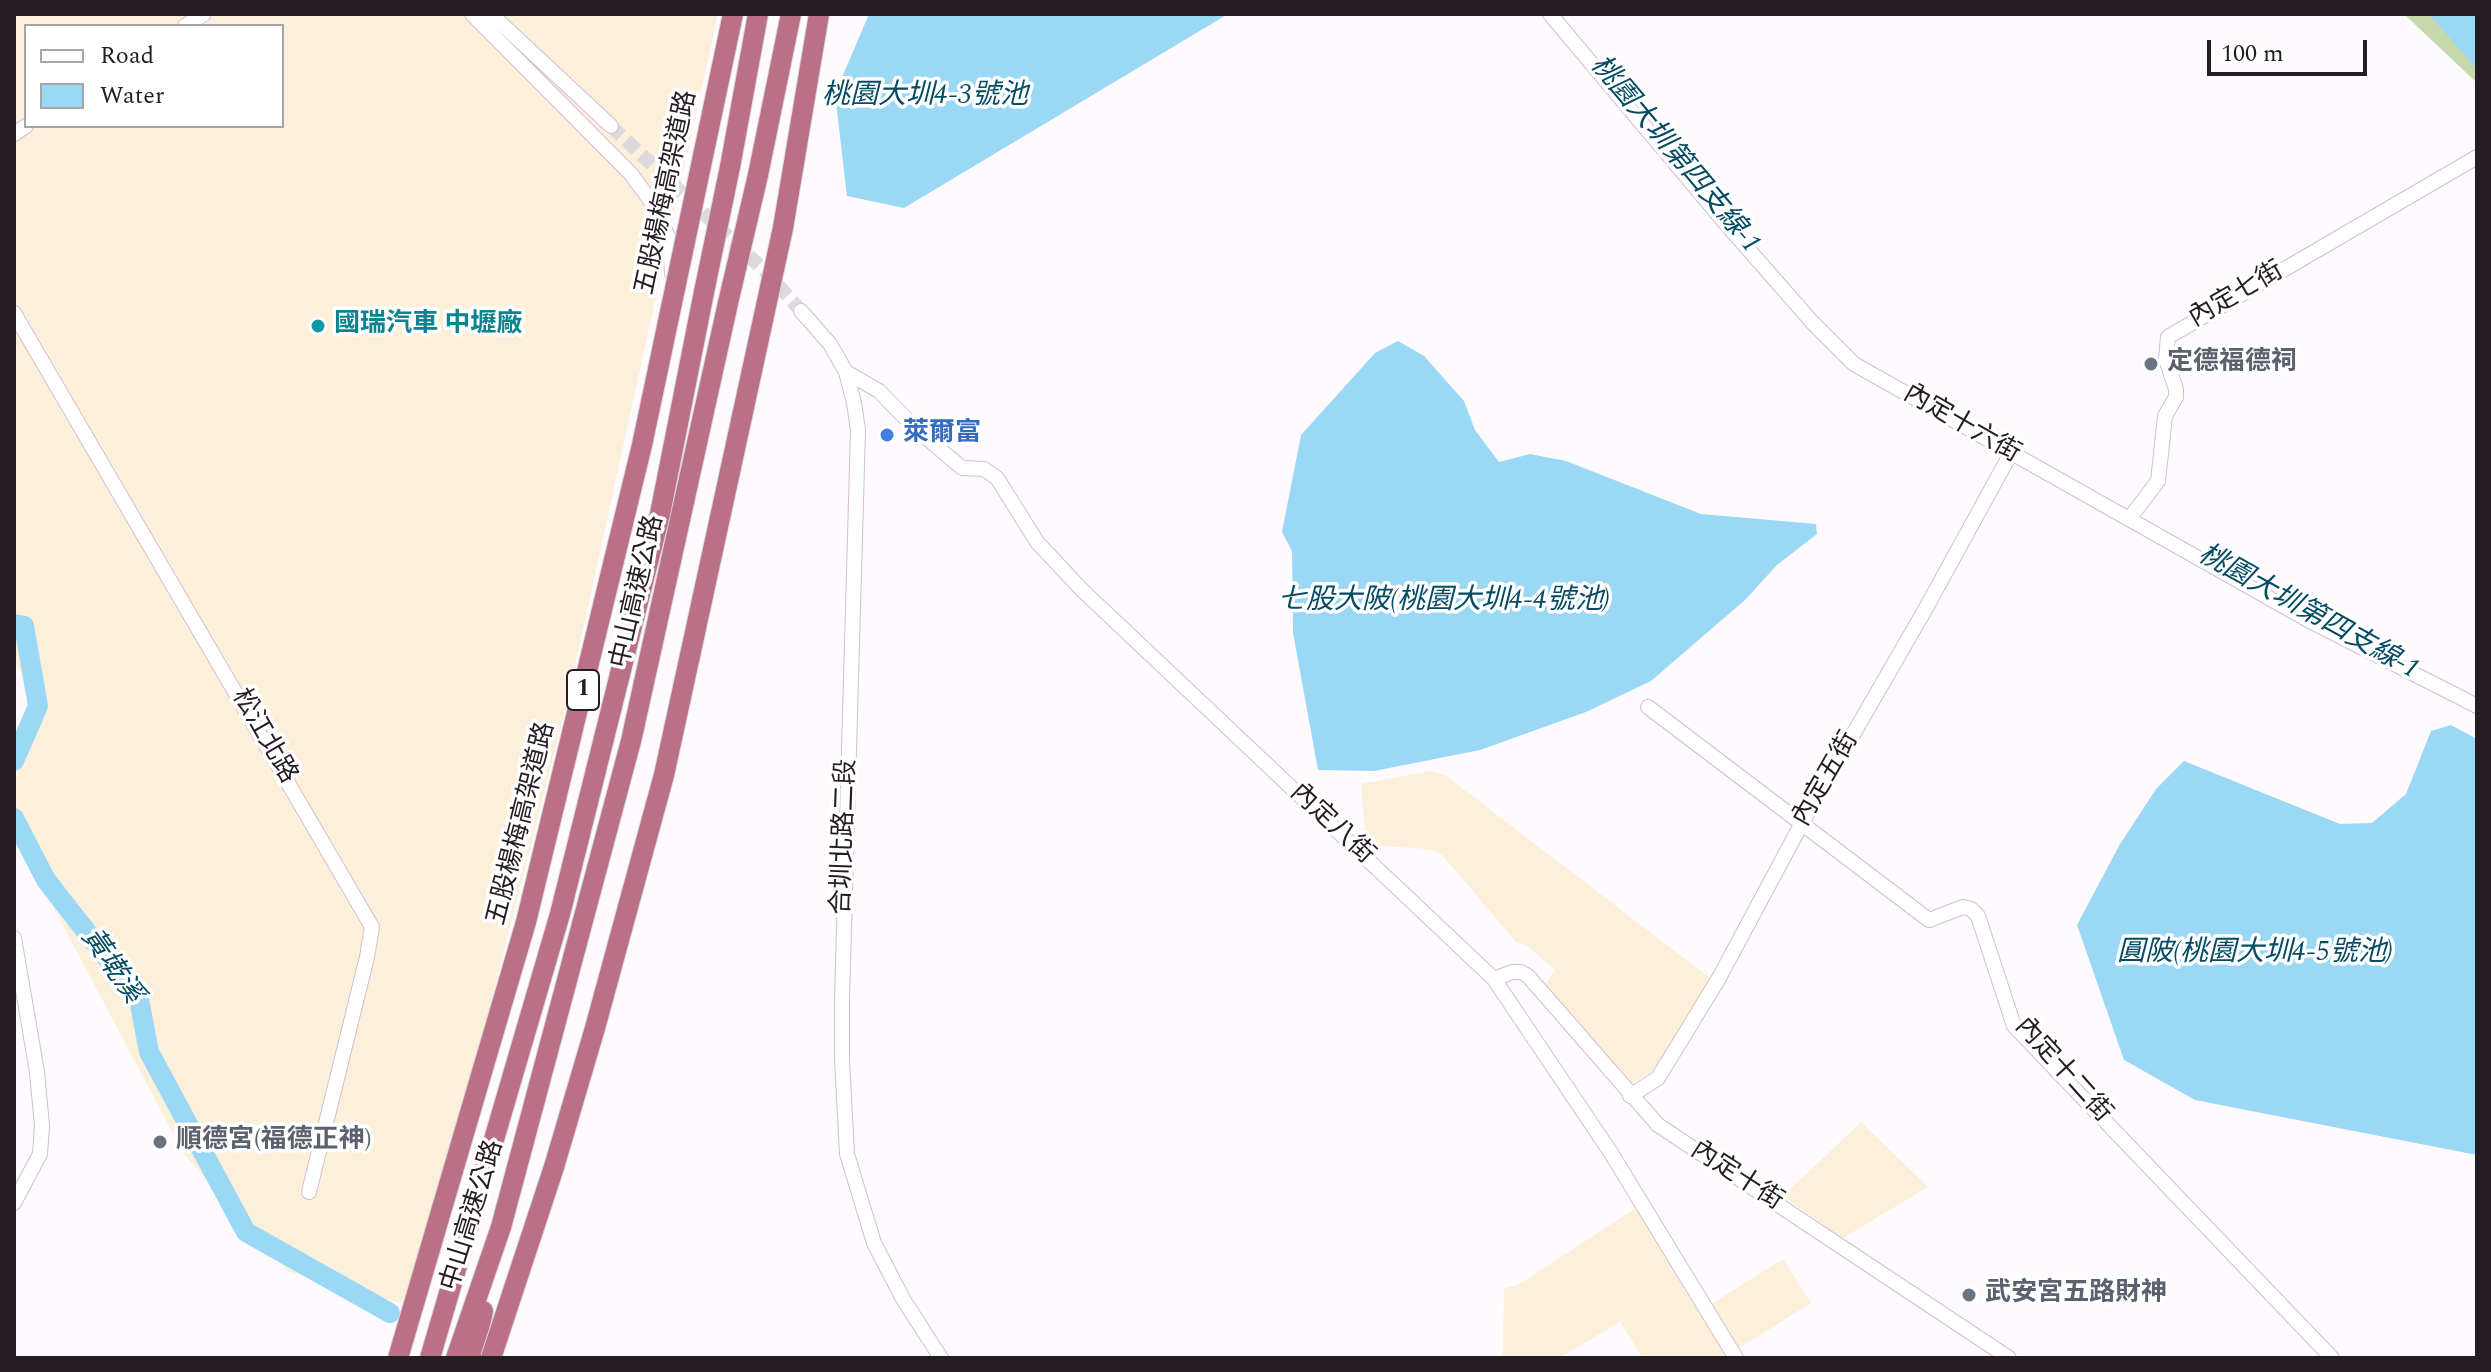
<!DOCTYPE html>
<html>
<head>
<meta charset="utf-8">
<style>
	body { margin:0 }
	#map { position:relative; width:2491px; height:1372px; overflow:hidden; background:#fefafe; font-family:Spectral,serif }
	canvas { display:block }
	.frame { position:absolute; inset:0; border:16px solid #251d24; pointer-events:none }
	.legend { position:absolute; left:24px; top:24px; width:260px; height:104px; box-sizing:border-box; background:#fff; border:2px solid #a8a5a7; margin:0; padding:10px 14px; list-style:none; font-size:24px; color:#251d24 }
	.legend li { display:flex; align-items:center; gap:16px; height:40px }
	.legend b { width:40px; border:2px solid #a8a5a7 }
	.scale { position:absolute; left:2207px; top:40px; width:160px; height:36px; box-sizing:border-box; border:4px solid #251d24; border-top:0; padding-left:10px; font-size:24px; line-height:28px; white-space:nowrap; color:#251d24; -webkit-text-stroke:6px #fff; paint-order:stroke }
</style>
</head>
<body>
<div id="map">
<canvas width="2491" height="1372"></canvas>
<div class="frame"></div>
<ul class="legend">
<li><b style="height:10px;background:#fff"></b>Road</li>
<li><b style="height:22px;background:#9ad8f6"></b>Water</li>
</ul>
<div class="scale">100 m</div>
</div>
<script>
const ctx = document.querySelector('canvas').getContext('2d');
ctx.lineJoin = 'round';
function fill(path, color) { ctx.fillStyle = color; ctx.fill(path, 'evenodd'); }
const shape = rows => new Path2D(rows.map(r => 'M' + r).join(''));
function stroke(path, color, width, dash) { ctx.strokeStyle = color; ctx.lineWidth = width; ctx.lineCap = dash ? 'butt' : 'round'; ctx.setLineDash(dash || []); ctx.stroke(path); }
function drawText(font, color, halo, rows, align = 'center') {
  ctx.font = font + ' Spectral,"Noto Sans TC",serif'; ctx.lineWidth = 7; ctx.setLineDash([]); ctx.textBaseline = 'middle'; ctx.strokeStyle = halo; ctx.fillStyle = color; for (const [text, x, y, turn = 0] of rows) {
    ctx.save(); ctx.translate(x, y); ctx.rotate((+turn || 0) * Math.PI / 180); ctx.textAlign = isNaN(turn) ? turn : align; if (halo) ctx.strokeText(text, 0, 0); ctx.fillText(text, 0, 0); ctx.restore();
  }
}
fill(shape([
	[14,14,718,14,567,702,414,1307,287,1271,184,1154,14,833,14,783,43,710,14,661],
	[26,26,282,26,282,126,26,126],
	[1430,771,1445,775,1710,978,1663,1066,1632,1083,1624,1084,1543,988,1555,970,1526,945,1516,942,1442,855,1429,849,1366,845,1361,784],
	[1861,1122,1928,1187,1843,1238,1783,1196],
	[1636,1208,1726,1355,1722,1358,1643,1358,1620,1322,1559,1358,1503,1358,1504,1288,1518,1285],
	[1783,1259,1811,1303,1733,1352,1705,1308]
]), '#fcf0db');
fill(shape([
	[2404,14,2477,14,2477,83]
]), '#c5d9ad');
fill(shape([
	[869,14,1228,14,904,208,847,196,835,94],
	[2429,14,2477,14,2477,69],
	[1398,341,1424,356,1464,401,1475,430,1499,462,1530,454,1566,461,1701,514,1816,524,1817,534,1777,565,1745,600,1651,681,1586,712,1480,750,1374,771,1318,770,1293,633,1292,551,1282,532,1301,435,1375,353],
	[2451,725,2477,739,2477,1155,2195,1100,2124,1060,2077,925,2120,844,2156,789,2184,761,2340,824,2372,823,2406,794,2431,731]
]), '#9ad8f6');
stroke(shape([
	[14,624,24,626,38,706,14,761],
	[14,818,46,880,139,999,149,1052,246,1232,390,1313]
]), '#9ad8f6', 20);
stroke(shape([
	[611,126,767,273,801,311]
]), '#ddd9dd', 14, [14, 7]);
const minor = shape([
	[472,14,631,174,653,204,670,241,672,273],
	[491,14,611,126],
	[1550,14,1727,225,1812,322,1854,364,2308,620,2477,706],
	[185,26,204,14],
	[14,134,26,126],
	[801,311,830,344,846,372,854,403,858,430,842,999,842,1059,847,1154,874,1243,903,1299,941,1358],
	[14,313,372,927,367,957,309,1192],
	[846,372,879,391,916,429,962,468,984,469,997,478,1037,542,1082,590,1494,979,1611,1153,1736,1358],
	[2129,519,2158,481,2165,416,2176,397,2176,389,2166,359,2168,337,2477,157],
	[1648,707,1929,920,1963,907,1971,909,1978,916,2014,1026,2332,1358],
	[14,938,37,1072,42,1126,40,1154,14,1203],
	[1494,979,1512,972,1521,972,1528,976,1658,1125,2009,1358],
	[1630,1096,1658,1078,1719,978,1802,823,1926,608,2011,453]
]);
const highway = shape([
	[730,167,758,14],
	[758,175,791,14],
	[430,1358,560,914,660,514,704,292],
	[456,1358,501,1227,631,741,728,303],
	[473,1358,483,1311]
]);
stroke(minor, '#d3bed2', 16);
stroke(highway, '#d8d6d8', 22);
stroke(minor, '#fff', 14);
stroke(highway, '#ba7188', 20);
const highwayBridge = shape([
	[704,292,730,167],
	[728,303,758,175],
	[398,1358,526,922,642,445,733,14],
	[491,1358,554,1167,595,1028,664,775,783,228,819,14]
]);
stroke(highwayBridge, '#d8d6d8', 22, []);
stroke(highwayBridge, '#ba7188', 20);
for (const [x, y, r, color] of [
	[318,326,8,"#0f9aa8"],
	[2151,364,8,"#6b7280"],
	[887,435,8,"#3f7fe0"],
	[160,1142,8,"#6b7280"],
	[1969,1295,8,"#6b7280"]
]) { const dot = new Path2D(); dot.arc(x, y, r, 0, 2 * Math.PI); ctx.fillStyle = color; ctx.fill(dot); stroke(dot, '#fff', 3); }
for (const [x, y, w] of [
	[583,690,32]
]) { const box = new Path2D(); box.roundRect(x - w / 2, y - 20, w, 40, 6); ctx.fillStyle = '#fff'; ctx.fill(box); stroke(box, '#251d24', 2); }
drawText('bold 24px', '#251d24', null, [
	["1",583,690]
]);
drawText('26px', '#251d24', '#fff', [
	["五股楊梅高架道路",668,193,-78],
	["內定七街",2237,296,-30],
	["內定十六街",1961,425,30],
	["中山高速公路",639,592,-77],
	["松江北路",263,737,60],
	["內定五街",1827,780,-60],
	["五股楊梅高架道路",523,824,-76],
	["內定八街",1331,825,43],
	["合圳北路二段",846,837,-88],
	["內定十二街",2062,1071,48],
	["內定十街",1736,1177,33],
	["中山高速公路",474,1216,-73]
]);
drawText('bold 26px', '#0d838f', '#fff', [
	["國瑞汽車 中壢廠",334,326]
], 'left');
drawText('bold 26px', '#5b616d', '#fff', [
	["定德福德祠",2167,364],
	["順德宮(福德正神)",176,1142],
	["武安宮五路財神",1985,1295]
], 'left');
drawText('bold 26px', '#366cbe', '#fff', [
	["萊爾富",903,435]
], 'left');
drawText('italic 28px', '#044b63', '#fff', [
	["桃園大圳4-3號池",925,98],
	["桃園大圳第四支線-1",1674,156,50],
	["七股大陂(桃園大圳4-4號池)",1444,603],
	["桃園大圳第四支線-1",2308,614,29],
	["圓陂(桃園大圳4-5號池)",2255,955],
	["黃墘溪",110,967,55]
]);
</script>
</body>
</html>
